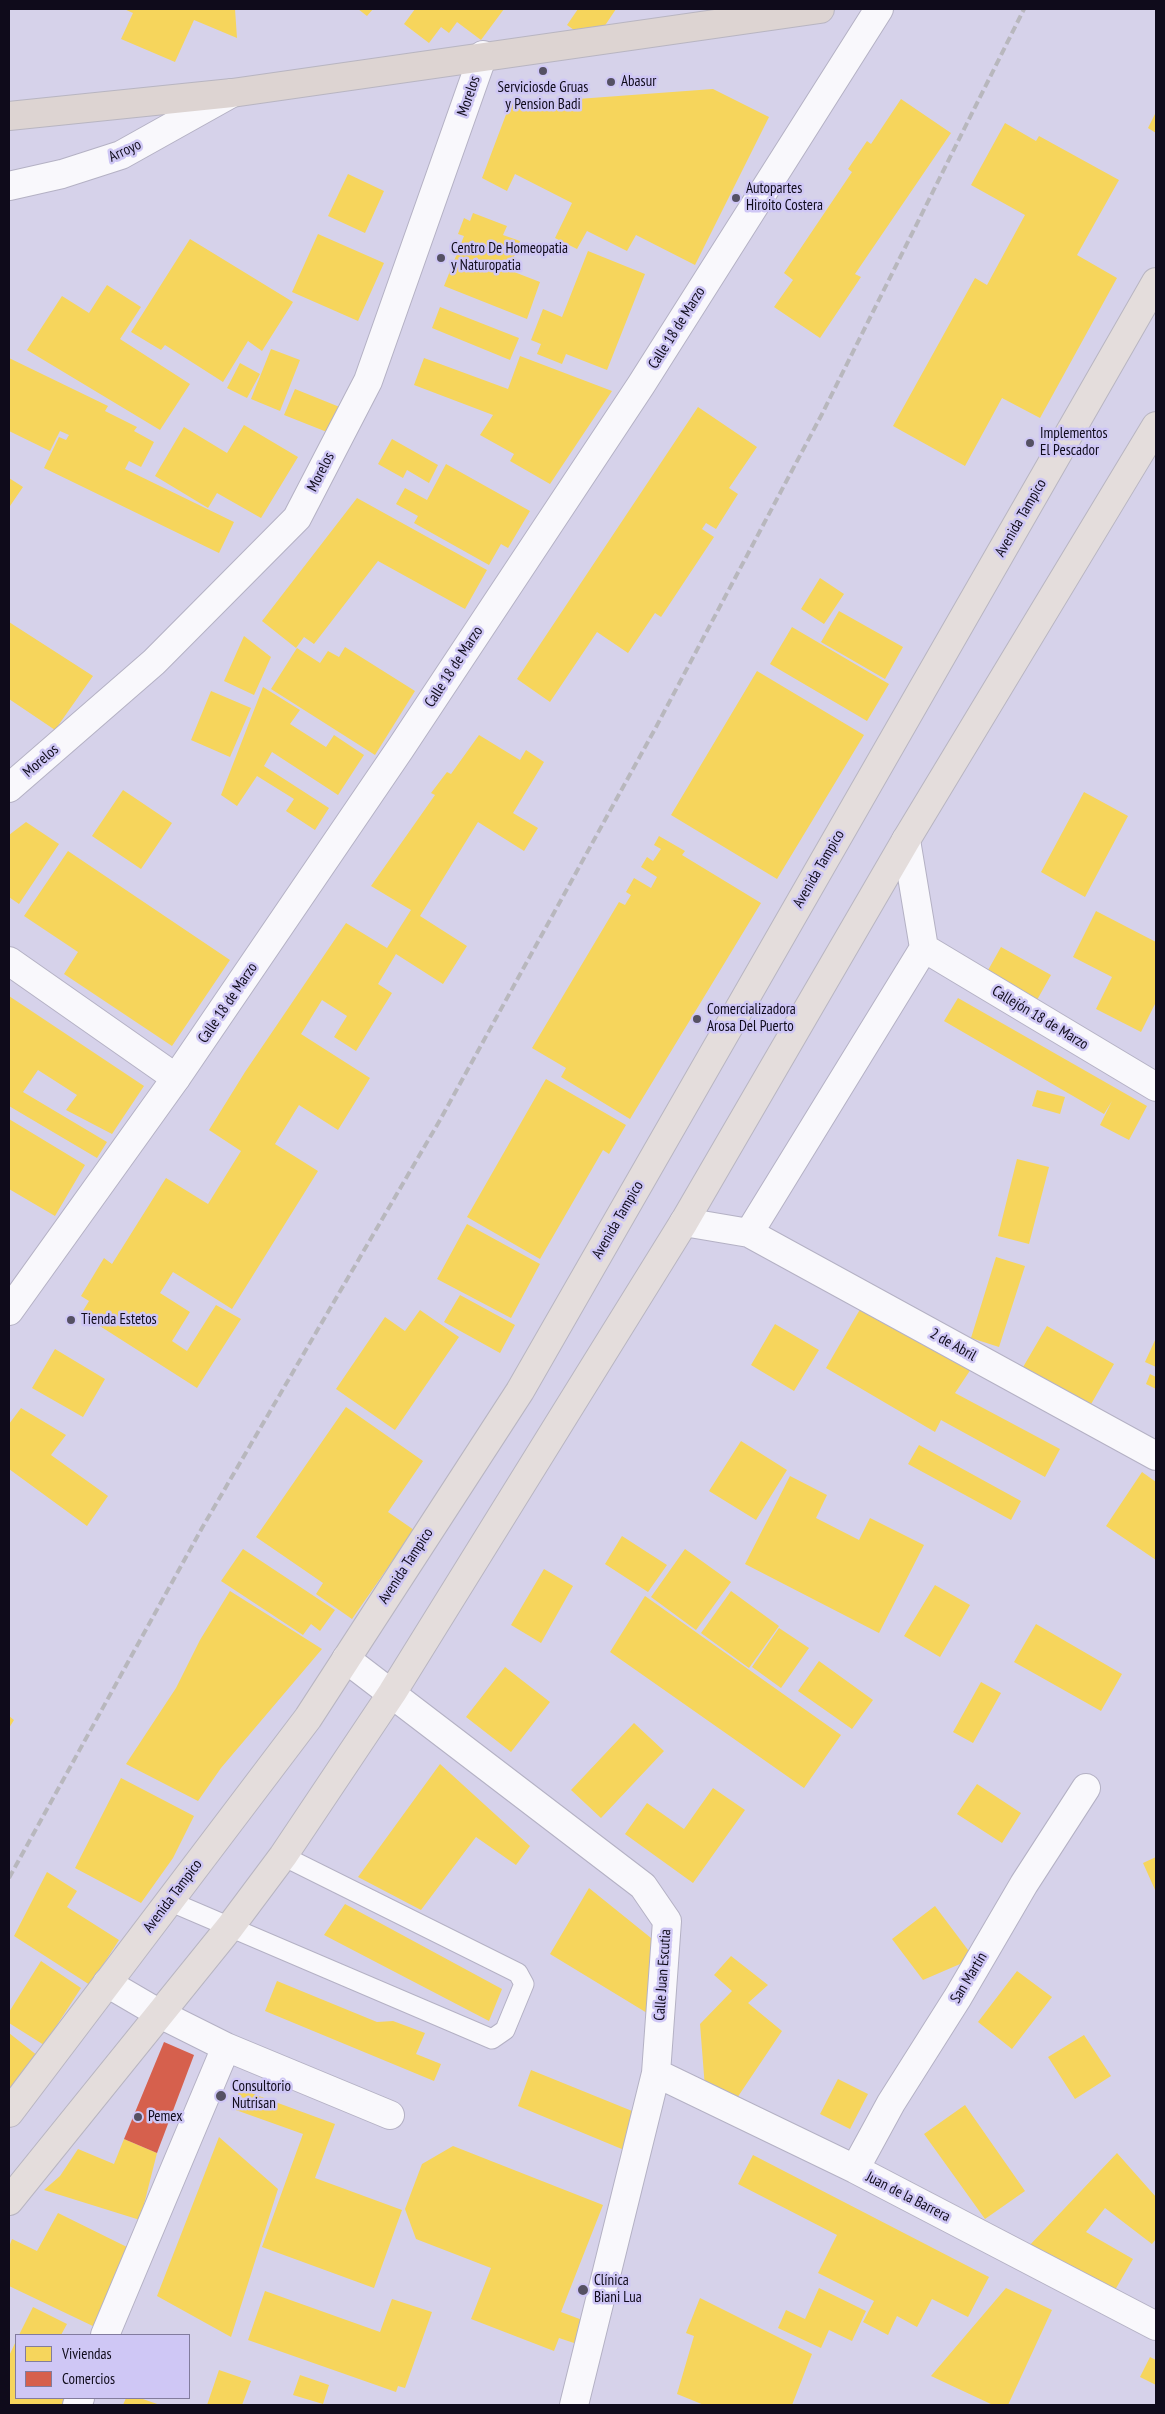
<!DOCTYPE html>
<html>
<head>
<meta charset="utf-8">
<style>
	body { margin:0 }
	#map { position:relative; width:1165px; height:2414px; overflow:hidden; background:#d6d2ea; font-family:"PT Sans Narrow",sans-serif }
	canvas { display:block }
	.frame { position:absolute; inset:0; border:10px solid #0f0b1b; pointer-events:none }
	.legend { position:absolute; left:15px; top:2334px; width:175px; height:65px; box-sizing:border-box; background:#cfc7f5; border:1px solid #827c9e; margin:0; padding:6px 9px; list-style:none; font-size:15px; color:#0f0b1b }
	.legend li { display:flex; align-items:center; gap:10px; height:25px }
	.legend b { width:25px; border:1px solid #827c9e }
</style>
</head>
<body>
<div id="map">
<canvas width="1165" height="2414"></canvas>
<div class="frame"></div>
<ul class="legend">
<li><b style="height:14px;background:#f6d55c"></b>Viviendas</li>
<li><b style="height:14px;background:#d6604d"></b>Comercios</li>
</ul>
</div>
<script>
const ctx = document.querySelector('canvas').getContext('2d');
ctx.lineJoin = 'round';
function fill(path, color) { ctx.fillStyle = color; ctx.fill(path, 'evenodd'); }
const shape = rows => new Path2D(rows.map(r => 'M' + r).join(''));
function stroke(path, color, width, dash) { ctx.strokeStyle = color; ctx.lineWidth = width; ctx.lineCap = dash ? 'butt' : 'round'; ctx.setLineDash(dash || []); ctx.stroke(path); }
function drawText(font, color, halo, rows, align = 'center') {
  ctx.font = font + ' "PT Sans Narrow",sans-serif'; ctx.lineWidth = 5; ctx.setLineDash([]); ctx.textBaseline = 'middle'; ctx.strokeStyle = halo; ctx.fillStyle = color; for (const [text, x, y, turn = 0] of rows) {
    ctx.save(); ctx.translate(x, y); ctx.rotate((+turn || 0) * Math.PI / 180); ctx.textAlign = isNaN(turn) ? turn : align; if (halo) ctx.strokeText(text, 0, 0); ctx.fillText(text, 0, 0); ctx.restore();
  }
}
fill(shape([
	[124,9,235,9,237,38,194,20,175,62,121,39,133,13],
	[358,9,373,9,367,16],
	[415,9,504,9,481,40,457,22,449,33,441,27,429,43,404,24],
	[578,9,616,9,604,27,574,30,567,25],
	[713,89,769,117,695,265,636,235,627,251,587,231,577,249,555,238,572,203,515,174,507,191,482,178,510,104],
	[901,99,951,133,855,274,861,277,820,338,774,307,793,280,784,273,852,172,848,169,867,141,871,144],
	[1156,112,1156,133,1148,128],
	[1005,123,1036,141,1039,136,1119,180,1077,255,1117,278,1040,418,1002,398,965,466,893,426,975,278,987,285,1025,215,971,185],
	[348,174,384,191,365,233,328,216],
	[473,213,507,226,503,235,520,241,509,270,540,282,527,319,444,286,464,236,458,234,464,218,470,221],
	[318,234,384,263,358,321,292,292],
	[190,239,293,302,262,351,248,341,223,382,165,345,161,350,131,332],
	[588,251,645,274,607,370,566,354,562,364,537,354,541,344,531,340,543,309,562,317],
	[107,285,141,307,120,339,190,384,160,430,27,350,62,296,89,313],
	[440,307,519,338,510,360,432,328],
	[271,349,300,360,280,411,251,399],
	[520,356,612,391,550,484,510,461,514,454,480,435,493,415,414,385,424,358,508,389],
	[9,358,108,406,105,411,137,427,134,431,154,442,141,467,129,461,125,469,234,522,219,553,44,468,59,437,66,440,69,435,60,431,50,451,9,431],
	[240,363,260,374,247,398,227,388],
	[295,389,347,410,337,436,284,415],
	[698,407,757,447,729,488,738,494,716,529,706,523,702,529,714,537,661,617,655,613,628,653,597,632,550,702,517,679],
	[244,425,298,457,261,518,217,493,208,508,155,476,184,427,227,453],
	[392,439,438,465,429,483,407,470,403,478,378,464],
	[446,464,530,511,508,548,501,544,489,565,414,523,418,516,396,504,405,488,427,500],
	[9,478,23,487,10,506,9,506],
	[357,498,487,570,465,609,378,561,314,644,304,637,296,648,262,621],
	[820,578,844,594,824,624,801,609],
	[839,611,903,647,885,679,821,642],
	[9,622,93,676,55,730,9,699],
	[792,627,889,684,867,721,770,664],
	[244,636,271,657,254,695,224,681],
	[345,647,415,691,375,755,271,689,297,648,320,663,328,651,339,657],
	[757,671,864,735,777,879,671,815],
	[263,687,300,710,290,724,326,747,334,735,364,755,338,795,272,752,264,766,329,808,315,830,286,811,294,799,257,776,237,806,221,795],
	[211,691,251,708,230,757,191,740],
	[479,735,520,760,526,750,544,762,513,813,538,828,524,851,478,822,420,916,467,946,443,984,396,954,378,984,392,993,356,1051,334,1037,347,1016,322,1000,301,1034,370,1078,338,1130,299,1105,275,1144,318,1171,232,1309,173,1272,160,1293,190,1312,172,1341,187,1351,216,1305,241,1319,197,1388,81,1314,89,1301,81,1296,104,1258,112,1264,166,1178,208,1204,241,1151,209,1130,245,1072,346,923,387,948,411,910,371,886,435,795,431,793,447,772,451,774],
	[123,790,172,823,141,869,92,836],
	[1084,792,1128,816,1085,897,1041,872],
	[26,822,59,844,19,904,9,897,9,835],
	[659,836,685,851,682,855,761,903,630,1119,561,1077,566,1068,532,1048,619,902,625,905,631,895,626,892,634,878,651,888,657,877,641,867,647,857,653,861,661,849,654,845],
	[68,851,230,960,172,1046,64,974,78,952,24,916],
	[1096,911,1156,942,1156,1002,1141,1032,1096,1009,1112,977,1073,957],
	[1001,947,1051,975,1037,1000,987,972],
	[9,996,144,1086,112,1134,66,1110,77,1095,38,1070,23,1092,107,1142,97,1158,9,1106],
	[958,998,1147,1106,1129,1140,1100,1125,1112,1101,1104,1114,944,1021],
	[546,1079,626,1125,609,1154,603,1150,540,1259,467,1217],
	[1037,1090,1065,1097,1060,1114,1032,1106],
	[9,1119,85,1165,55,1216,9,1189],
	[1017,1159,1049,1167,1029,1244,998,1236],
	[467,1224,540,1264,511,1318,437,1279],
	[996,1257,1025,1266,999,1347,971,1338],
	[460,1295,515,1325,500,1353,444,1322],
	[862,1306,971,1369,955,1393,1060,1449,1045,1477,941,1420,935,1432,826,1368],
	[420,1310,459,1337,395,1430,336,1389,385,1317,405,1331],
	[775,1324,819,1350,794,1391,751,1365],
	[1047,1326,1114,1364,1086,1413,1019,1374],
	[1156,1338,1156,1367,1145,1362],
	[55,1349,105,1379,83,1417,32,1388],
	[1150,1374,1156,1377,1156,1389,1146,1384],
	[346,1407,423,1461,388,1512,414,1530,352,1619,316,1594,323,1583,256,1537],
	[21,1408,66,1435,51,1455,108,1496,87,1526,9,1469,9,1424],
	[741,1441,787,1470,756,1520,709,1491],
	[919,1445,1021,1501,1011,1520,908,1464],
	[1142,1472,1156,1482,1156,1560,1106,1526],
	[790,1476,827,1495,816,1518,859,1540,870,1518,924,1545,879,1633,745,1564],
	[622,1536,667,1565,648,1592,605,1564],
	[243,1549,335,1610,320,1631,311,1624,303,1635,221,1581],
	[685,1549,731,1582,696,1630,651,1597],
	[544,1569,573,1586,541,1643,511,1625],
	[935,1585,970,1605,940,1657,904,1636],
	[230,1591,322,1649,221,1768,198,1801,126,1764,176,1688,200,1640],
	[731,1591,779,1626,749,1668,701,1633],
	[645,1596,841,1735,804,1788,610,1652],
	[1036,1624,1122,1674,1101,1711,1014,1662],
	[779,1628,809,1648,781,1688,752,1667],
	[819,1661,873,1700,852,1729,798,1691],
	[505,1667,550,1702,511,1752,466,1717],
	[981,1682,1001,1693,973,1743,953,1732],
	[9,1716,14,1720,9,1728],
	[634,1723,664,1751,601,1818,571,1790],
	[440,1764,530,1846,516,1865,476,1837,421,1910,358,1877],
	[121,1778,194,1816,173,1858,141,1903,75,1868],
	[977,1784,1021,1813,1002,1843,957,1814],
	[713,1788,745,1810,693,1883,625,1834,647,1803,684,1829],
	[1156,1857,1156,1892,1143,1863],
	[47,1872,77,1891,67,1907,119,1940,90,1985,14,1936],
	[589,1888,651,1938,652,2016,550,1954],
	[345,1904,502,1989,489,2021,324,1935],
	[935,1906,974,1958,923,1980,892,1939],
	[731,1956,768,1985,748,2003,782,2031,737,2098,705,2088,700,2024,732,1991,714,1975],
	[41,1961,81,1988,44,2045,9,2023,9,2012],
	[1017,1971,1052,1997,1012,2049,978,2022],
	[277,1981,377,2022,393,2021,425,2033,416,2054,441,2064,434,2081,265,2011],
	[9,2033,38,2056,9,2093],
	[1084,2035,1111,2076,1075,2099,1048,2057],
	[531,2070,637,2113,629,2152,518,2106],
	[838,2079,868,2094,850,2129,820,2114],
	[240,2089,335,2124,315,2178,402,2210,374,2288,262,2247,303,2134,233,2109],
	[965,2105,1025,2191,985,2219,924,2134],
	[219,2137,278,2189,231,2337,157,2296],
	[124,2139,157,2153,140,2220,44,2190,60,2176,78,2149,114,2164],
	[453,2146,603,2205,561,2312,585,2321,577,2344,559,2338,554,2351,471,2319,491,2268,416,2239,405,2209,422,2164],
	[1117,2153,1156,2197,1156,2239,1152,2244,1105,2208,1086,2232,1133,2259,1115,2290,1028,2247],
	[753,2155,989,2277,968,2317,932,2299,917,2327,897,2316,888,2335,863,2322,874,2301,818,2273,837,2235,738,2184],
	[58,2213,129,2248,97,2328,9,2286,9,2247,12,2239,37,2251],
	[819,2288,866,2311,852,2341,829,2330,821,2348,778,2328,786,2310,805,2319],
	[1006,2288,1052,2310,1008,2405,993,2405,931,2376],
	[265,2291,380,2332,392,2299,432,2312,405,2388,398,2386,396,2392,248,2340],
	[700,2298,812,2354,792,2405,704,2405,677,2394,694,2336,686,2333],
	[33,2307,67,2324,61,2335,19,2335],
	[16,2341,16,2398,67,2398,63,2405,9,2405,9,2356],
	[1150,2357,1156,2360,1156,2385,1140,2377],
	[219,2370,251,2381,242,2405,207,2405],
	[300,2375,329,2385,323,2404,293,2395],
	[126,2398,140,2398,160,2405,123,2405]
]), '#f6d55c');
fill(shape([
	[164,2042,194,2055,157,2153,124,2139]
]), '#d6604d');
const service = shape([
	[169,1901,492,2039,505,2030,524,1984,518,1973,283,1856]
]);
const minor = shape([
	[9,186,62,174,121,155,232,93],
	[9,788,154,662,297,518,368,381,483,55],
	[924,948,1156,1087],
	[9,961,176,1078],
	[684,1222,749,1233,924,948,906,840],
	[749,1233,1156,1456],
	[346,1659,643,1886,667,1921,656,2073,574,2405],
	[107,1983,160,2014,226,2047,390,2115],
	[656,2073,855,2169,1156,2326],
	[855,2169,891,2103,958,1997,1024,1884,1086,1788],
	[105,2335,226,2047],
	[77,2405,80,2398]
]);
const tertiary = shape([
	[9,1311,176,1078,400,749,641,385,879,9]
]);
const primary = shape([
	[9,2113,308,1718,520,1391,1156,282],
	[9,2201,230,1927,283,1856,392,1693,684,1222,906,840,1156,426]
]);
const trunk = shape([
	[9,116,232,93,820,9]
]);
stroke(service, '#b4b1c4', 21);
stroke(minor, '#b4b1c4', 30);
stroke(tertiary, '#b4b1c4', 30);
stroke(primary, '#b8b5c1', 30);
stroke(trunk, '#b8b5c1', 30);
stroke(service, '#f9f8fc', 19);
stroke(minor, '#f9f8fc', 28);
stroke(tertiary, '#f9f8fc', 28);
stroke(primary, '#e4dddc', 28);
stroke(trunk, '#ddd4d2', 28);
stroke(shape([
	[9,1878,202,1528,440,1120,655,729,822,414,1024,9]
]), '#b8b7bd', 4, [8, 4]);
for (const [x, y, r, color] of [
	[543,71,5,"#555163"],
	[611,82,5,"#555163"],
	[736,198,5,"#555163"],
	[441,258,5,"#555163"],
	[1030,443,5,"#555163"],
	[697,1019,5,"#555163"],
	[71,1320,5,"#555163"],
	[221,2096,6,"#555163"],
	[138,2117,5,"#555163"],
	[583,2290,6,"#555163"]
]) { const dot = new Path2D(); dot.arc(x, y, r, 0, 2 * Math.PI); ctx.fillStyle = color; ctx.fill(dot); stroke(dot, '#cfc7f5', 2); }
drawText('15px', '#0f0b1b', '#cfc7f5', [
	["Abasur",621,82],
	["Serviciosde Gruas",543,88,"center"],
	["y Pension Badi",543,105,"center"],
	["Autopartes",746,189],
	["Hiroito Costera",746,206],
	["Centro De Homeopatia",451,249],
	["y Naturopatia",451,266],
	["Implementos",1040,434],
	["El Pescador",1040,451],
	["Comercializadora",707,1010],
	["Arosa Del Puerto",707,1027],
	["Tienda Estetos",81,1320],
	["Consultorio",232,2087],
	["Nutrisan",232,2104],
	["Pemex",148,2117],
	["Clínica",594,2281],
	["Biani Lua",594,2298]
], 'left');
drawText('15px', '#0f0b1b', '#cfc7f5', [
	["Morelos",469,96,-71],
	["Arroyo",125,151,-25],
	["Calle 18 de Marzo",677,328,-58],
	["Morelos",321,472,-63],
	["Avenida Tampico",1021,518,-60],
	["Calle 18 de Marzo",454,667,-57],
	["Morelos",41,761,-41],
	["Avenida Tampico",819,869,-60],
	["Calle 18 de Marzo",228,1003,-56],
	["Callejón 18 de Marzo",1040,1018,31],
	["Avenida Tampico",618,1220,-60],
	["2 de Abril",953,1345,29],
	["Avenida Tampico",406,1566,-57],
	["Avenida Tampico",173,1896,-53],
	["Calle Juan Escutia",663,1975,-86],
	["San Martín",969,1978,-59],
	["Juan de la Barrera",908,2197,27]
]);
</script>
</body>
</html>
